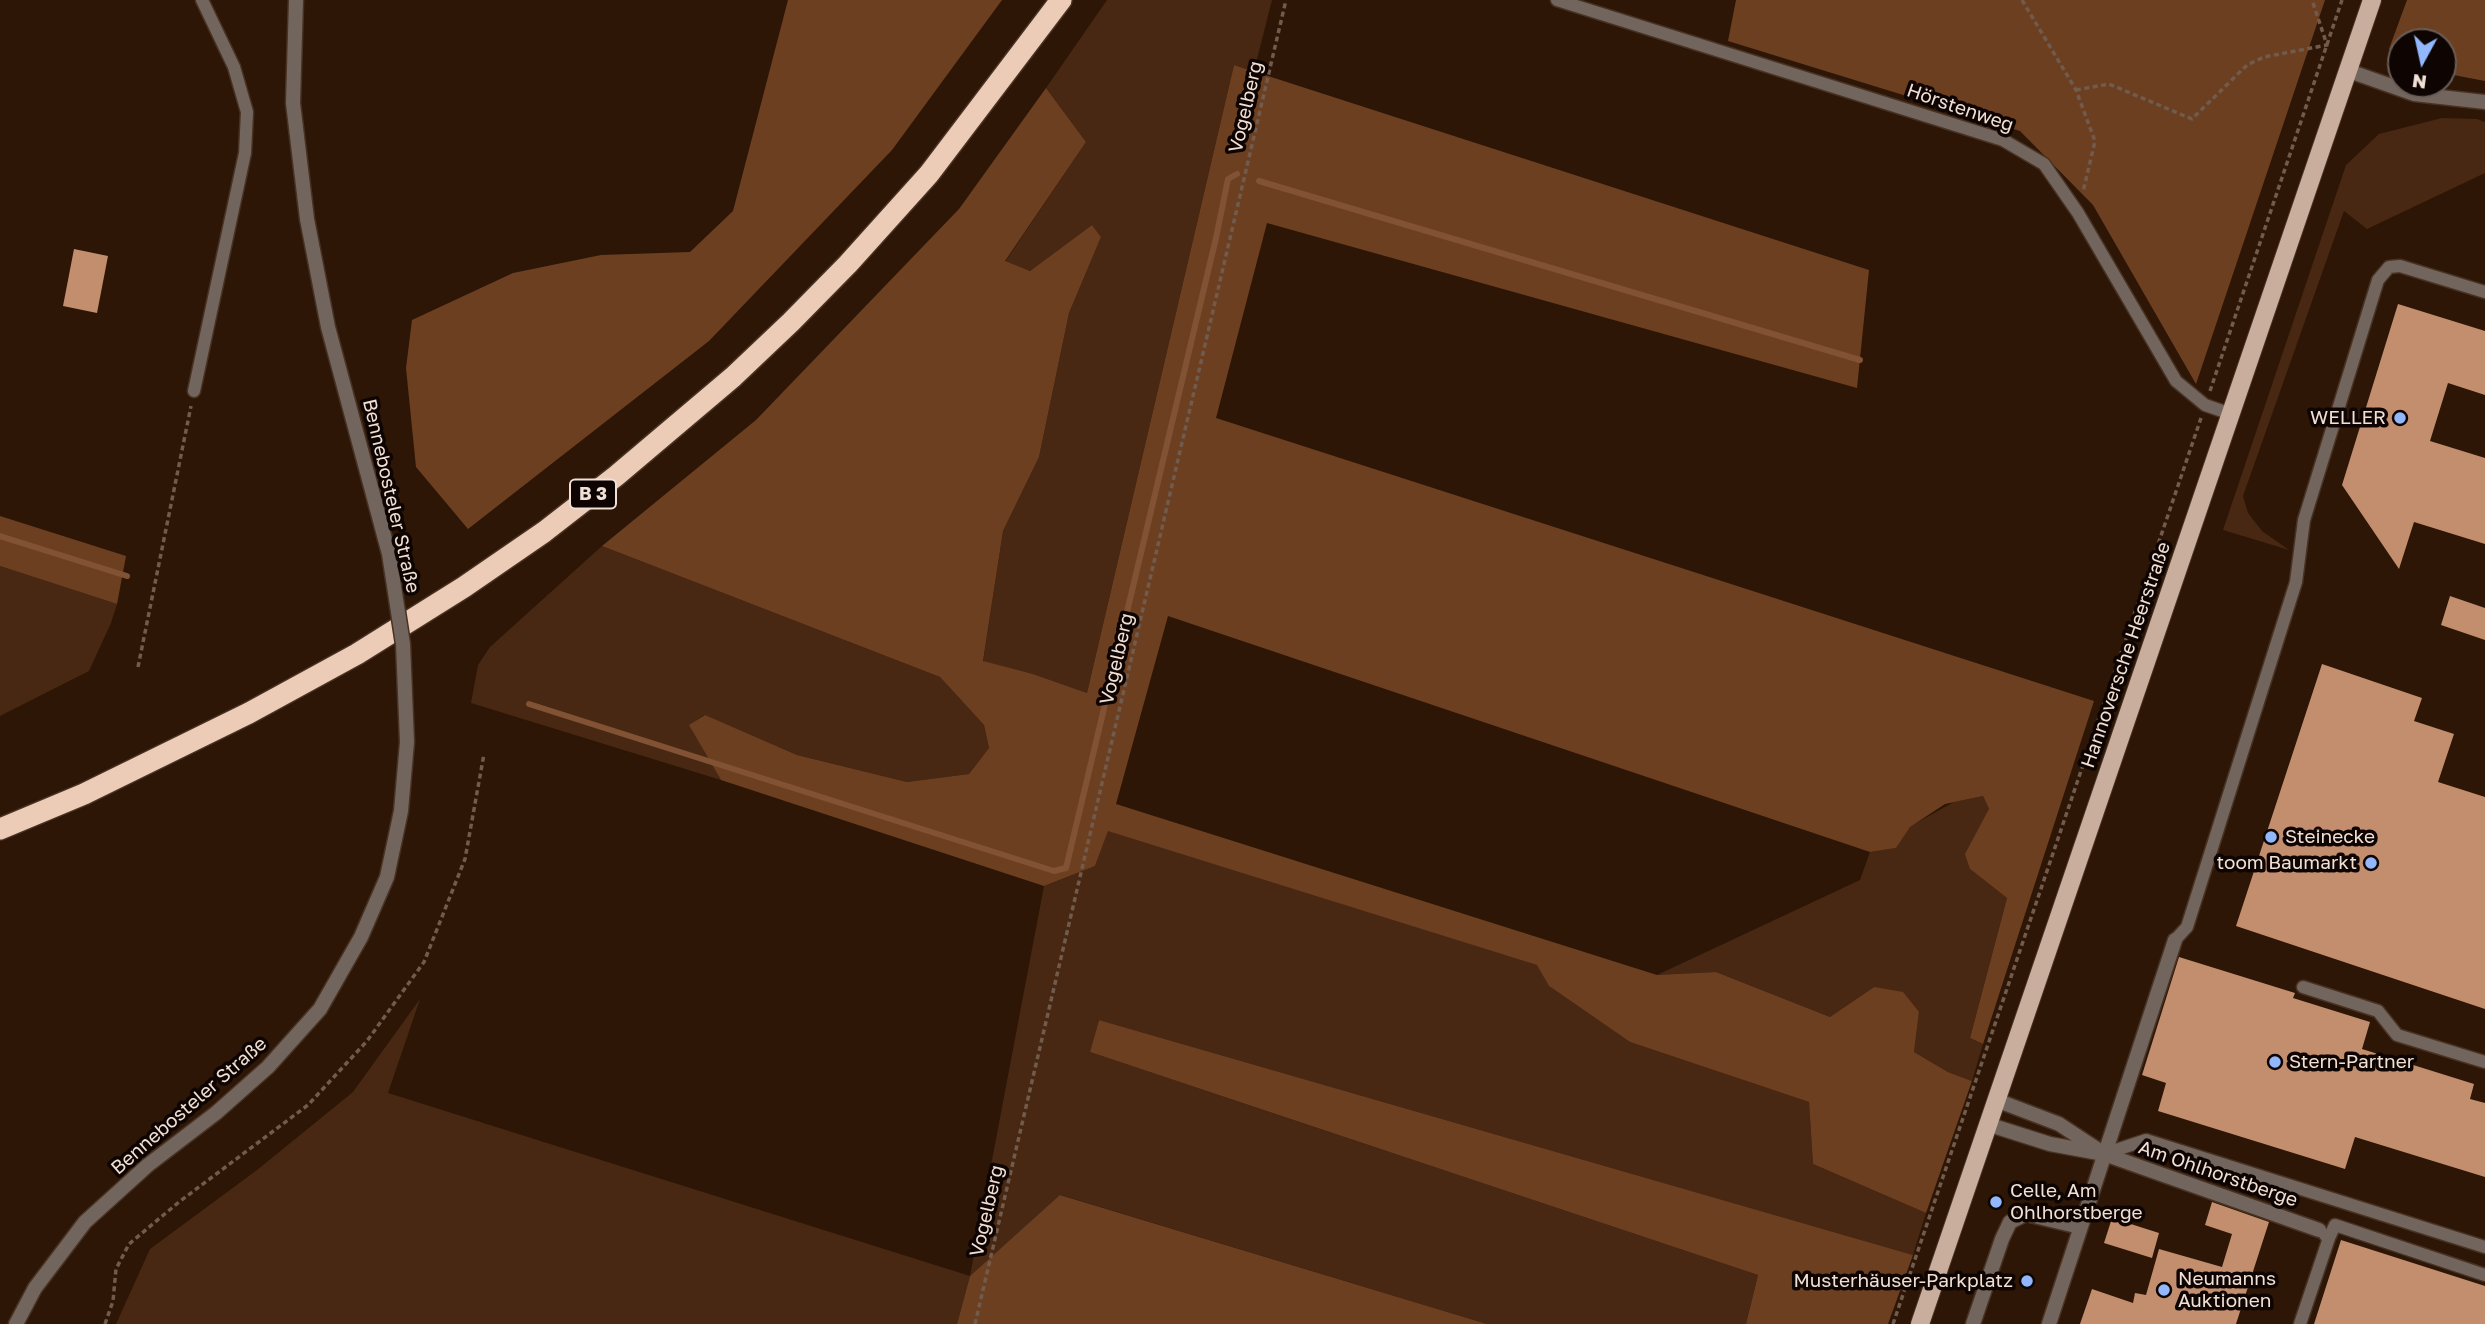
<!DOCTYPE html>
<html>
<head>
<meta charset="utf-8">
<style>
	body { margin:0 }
	#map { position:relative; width:2485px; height:1324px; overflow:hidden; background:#2d1606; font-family:"Golos Text",sans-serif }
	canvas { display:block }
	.north { position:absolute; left:2387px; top:28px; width:70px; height:70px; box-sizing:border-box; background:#0e0502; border:2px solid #695d57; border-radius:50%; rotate:188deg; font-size:19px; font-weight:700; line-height:28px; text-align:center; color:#f1e0d6 }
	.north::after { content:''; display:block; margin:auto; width:24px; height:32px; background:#92b7fd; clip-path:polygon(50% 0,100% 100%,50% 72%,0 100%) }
</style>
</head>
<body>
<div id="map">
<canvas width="2485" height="1324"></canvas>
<div class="north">N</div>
</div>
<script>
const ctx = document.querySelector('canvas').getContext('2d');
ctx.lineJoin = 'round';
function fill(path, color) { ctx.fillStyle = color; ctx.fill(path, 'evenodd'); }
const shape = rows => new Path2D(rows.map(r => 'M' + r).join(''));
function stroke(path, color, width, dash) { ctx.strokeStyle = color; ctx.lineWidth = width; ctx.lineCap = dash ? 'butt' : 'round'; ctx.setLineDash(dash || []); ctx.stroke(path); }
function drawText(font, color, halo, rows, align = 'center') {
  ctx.font = font + ' "Golos Text",sans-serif'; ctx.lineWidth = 7; ctx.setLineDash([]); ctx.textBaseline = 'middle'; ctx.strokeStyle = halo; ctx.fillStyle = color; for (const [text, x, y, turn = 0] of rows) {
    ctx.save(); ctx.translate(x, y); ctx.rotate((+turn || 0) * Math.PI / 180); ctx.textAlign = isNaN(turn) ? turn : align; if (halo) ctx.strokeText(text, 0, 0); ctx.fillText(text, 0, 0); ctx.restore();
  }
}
fill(shape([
	[1107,0,1272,0,1254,71,1234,65,1087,693,1033,674,983,662,1003,531,1039,457,1069,313,1101,237,1092,225,1030,271,1005,262,1086,142,1046,88],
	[2442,118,2477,119,2485,122,2485,173,2367,229,2344,211,2243,496,2248,513,2262,531,2289,550,2223,530,2346,165,2379,134],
	[602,546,940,677,984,725,989,748,969,774,907,782,797,755,704,715,690,725,721,780,471,703,478,665,490,647],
	[0,566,117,604,111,623,89,671,0,716],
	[1983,796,1989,809,1970,869,2007,898,1970,1038,1983,1044,1972,1081,1948,1072,1914,1052,1919,1012,1874,987,1830,1017,1716,972,1657,975,1860,880,1870,852,1896,848,1909,827,1954,802],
	[1108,830,1538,965,1549,986,1630,1042,1809,1102,1813,1164,1926,1213,1913,1255,1099,1020,1090,1052,1758,1275,1746,1324,1487,1324,1061,1195,970,1276,957,1324,116,1324,150,1249,257,1170,353,1092,420,999,388,1093,970,1276,1044,886,1095,866]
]), '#482812');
fill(shape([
	[788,0,1002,0,892,150,709,341,468,529,416,467,406,368,412,320,513,273,601,255,690,252,733,211],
	[1736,0,2325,0,2196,384,2093,205,2020,131,1728,41],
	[2407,0,2485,0,2485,81,2443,73,2443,42,2401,42,2401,57,2389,49],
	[1234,65,1869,270,1857,388,1267,223,1216,418,2094,701,1983,1044,1970,1038,2007,898,1970,869,1965,854,1989,809,1983,796,1945,804,1910,827,1896,848,1870,852,1168,616,1116,804,1657,975,1716,972,1830,1017,1874,987,1903,992,1919,1012,1914,1052,1948,1072,1972,1081,1926,1213,1813,1164,1809,1102,1630,1042,1549,986,1537,965,1108,831,1095,866,1044,886,721,780,689,725,705,715,797,755,907,782,969,774,989,748,984,725,940,677,602,546,756,420,959,209,1046,88,1086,142,1005,261,1030,271,1092,225,1101,237,1069,313,1039,457,1003,531,983,661,1033,674,1087,693],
	[0,516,126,556,117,604,0,566],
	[1099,1020,1913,1255,1888,1324,1746,1324,1758,1275,1090,1052],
	[1060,1195,1487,1324,957,1324,970,1276]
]), '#6d3f21');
stroke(shape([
	[1259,181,1860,360],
	[0,536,127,576],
	[529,704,1054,871,1066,868,1216,238,1228,179,1237,174]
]), '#815234', 6);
fill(shape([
	[74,249,108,256,97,313,63,306],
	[2398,304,2485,331,2485,395,2448,383,2430,441,2485,458,2485,544,2414,522,2399,569,2342,485],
	[2450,596,2485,608,2485,640,2441,625],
	[2322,664,2422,698,2414,721,2454,734,2438,782,2485,797,2485,1009,2236,926],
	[2179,957,2295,993,2293,998,2370,1022,2362,1049,2474,1084,2470,1099,2485,1103,2485,1177,2355,1137,2345,1169,2158,1111,2166,1083,2142,1075],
	[2212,1202,2269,1222,2236,1324,2080,1324,2092,1289,2133,1303,2135,1293,2146,1295,2159,1249,2222,1267,2232,1234,2205,1225],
	[2112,1218,2159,1233,2152,1258,2104,1243],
	[2341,1240,2485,1286,2485,1324,2314,1324]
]), '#c28e6e');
const lane = shape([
	[1557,0,2003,140,2044,164,2078,213,2176,381,2205,405,2231,414],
	[194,391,245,153,247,112,234,67,202,0],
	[2175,940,2187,927,2296,582,2304,520,2378,280,2389,267,2400,266,2485,292],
	[2303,987,2378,1011,2397,1035,2485,1062],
	[2104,1154,2146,1140,2485,1247],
	[2329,1238,2335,1225,2485,1275],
	[2300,1324,2329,1238,2325,1235]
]);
const street = shape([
	[296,0,293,103,307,219,328,327,389,554],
	[2349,71,2414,94,2485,102],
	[1996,1100,2059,1124,2100,1151],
	[1987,1124,2050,1144,2104,1154,2319,1230],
	[16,1324,35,1288,85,1222,148,1165,216,1113,268,1067,320,1009,361,937,387,877,401,811,407,742],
	[1973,1324,2002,1239,2010,1222,2026,1214,2080,1227],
	[2049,1324,2175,940]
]);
const primary = shape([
	[1920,1324,2372,0]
]);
const highway = shape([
	[0,829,84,794,249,713,357,654,464,587,544,532,616,476,733,377,791,322,848,264,929,174,1061,0]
]);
stroke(lane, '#483223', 15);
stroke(street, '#483223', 17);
stroke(primary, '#483223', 20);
stroke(highway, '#483223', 24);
stroke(shape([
	[2022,0,2076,90,2095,141,2083,192],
	[2076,90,2109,84,2192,119,2247,65,2264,57,2327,45,2312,0],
	[2210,391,2342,0],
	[138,667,191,406],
	[105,1324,113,1301,116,1269,129,1244,179,1202,308,1105,367,1041,424,962,465,859,484,754],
	[975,1324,1286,0],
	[1893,1324,2201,418]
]), '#705b4d', 3.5, [5, 3.5]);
stroke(lane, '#72655d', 12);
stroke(street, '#72655d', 14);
stroke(primary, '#c9ae9e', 18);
stroke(highway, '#eccbb7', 21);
const streetBridge = shape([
	[389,554,403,644,407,742]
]);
stroke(streetBridge, '#483223', 17, []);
stroke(streetBridge, '#72655d', 14);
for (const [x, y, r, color] of [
	[2400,418,7,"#92b7fd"],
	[2271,837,7,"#92b7fd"],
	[2371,863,7,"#92b7fd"],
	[2275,1062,7,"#92b7fd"],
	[1996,1202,7,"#92b7fd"],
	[2027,1281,7,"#92b7fd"],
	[2164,1290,7,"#92b7fd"]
]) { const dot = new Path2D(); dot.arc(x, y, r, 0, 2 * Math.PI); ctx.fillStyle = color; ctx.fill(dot); stroke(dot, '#0e0502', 2.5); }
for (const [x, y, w] of [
	[593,494,46]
]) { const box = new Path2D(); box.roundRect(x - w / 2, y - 14.5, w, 29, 5); ctx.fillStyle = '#0e0502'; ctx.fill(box); stroke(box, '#f1e0d6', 2); }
drawText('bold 18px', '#f1e0d6', null, [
	["B 3",593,494]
]);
drawText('19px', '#f1e0d6', '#0e0502', [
	["Vogelberg",1246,107,-77],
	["Hörstenweg",1960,108,19],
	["Bennebosteler Straße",391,496,77],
	["Hannoversche Heerstraße",2126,655,-71],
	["Vogelberg",1117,659,-77],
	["Bennebosteler Straße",189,1106,-41],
	["Am Ohlhorstberge",2218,1174,19],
	["Vogelberg",987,1211,-77]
]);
drawText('19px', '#f1e0d6', '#0e0502', [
	["WELLER",2386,418,"right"],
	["Steinecke",2285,837],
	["toom Baumarkt",2357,863,"right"],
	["Stern-Partner",2289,1062],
	["Celle, Am",2010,1191],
	["Ohlhorstberge",2010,1213],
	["Neumanns",2178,1279],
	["Auktionen",2178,1301],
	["Musterhäuser-Parkplatz",2013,1281,"right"]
], 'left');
</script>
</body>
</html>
